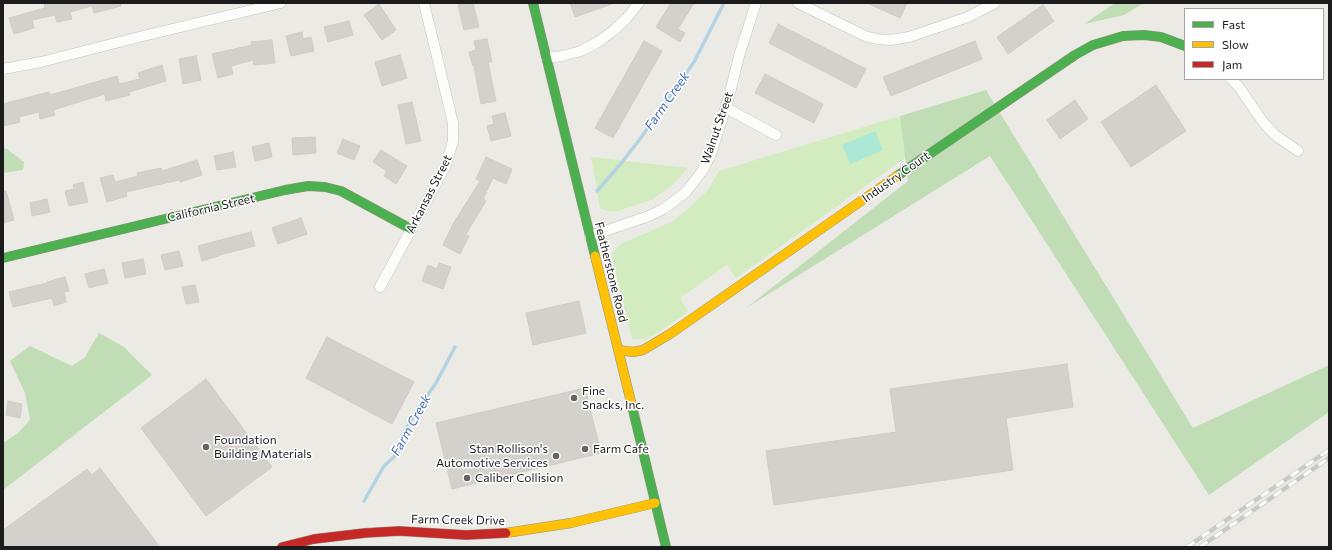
<!DOCTYPE html>
<html>
<head>
<meta charset="utf-8">
<style>
	body { margin:0 }
	#map { position:relative; width:1332px; height:550px; overflow:hidden; background:#eceae4; font-family:Commissioner,sans-serif }
	canvas { display:block }
	.frame { position:absolute; inset:0; border:4px solid #1c1c1c; pointer-events:none }
	.legend { position:absolute; left:1184px; top:8px; width:140px; height:72px; box-sizing:border-box; background:#fff; border:1px solid #a4a4a4; margin:0; padding:5px 7px; list-style:none; font-size:12px; color:#1c1c1c }
	.legend li { display:flex; align-items:center; gap:8px; height:20px }
	.legend b { width:20px; border:1px solid #a4a4a4 }
</style>
</head>
<body>
<div id="map">
<canvas width="1332" height="550"></canvas>
<div class="frame"></div>
<ul class="legend">
<li><b style="height:5px;background:#4caf50"></b>Fast</li>
<li><b style="height:5px;background:#ffc107"></b>Slow</li>
<li><b style="height:5px;background:#c62828"></b>Jam</li>
</ul>
</div>
<script>
const ctx = document.querySelector('canvas').getContext('2d');
ctx.lineJoin = 'round';
function fill(path, color) { ctx.fillStyle = color; ctx.fill(path, 'evenodd'); }
const shape = rows => new Path2D(rows.map(r => 'M' + r).join(''));
function stroke(path, color, width, dash) { ctx.strokeStyle = color; ctx.lineWidth = width; ctx.lineCap = dash ? 'butt' : 'round'; ctx.setLineDash(dash || []); ctx.stroke(path); }
function drawText(font, color, halo, rows, align = 'center') {
  ctx.font = font + ' Commissioner,sans-serif'; ctx.lineWidth = 3; ctx.setLineDash([]); ctx.textBaseline = 'middle'; ctx.strokeStyle = halo; ctx.fillStyle = color; for (const [text, x, y, turn = 0] of rows) {
    ctx.save(); ctx.translate(x, y); ctx.rotate((+turn || 0) * Math.PI / 180); ctx.textAlign = isNaN(turn) ? turn : align; if (halo) ctx.strokeText(text, 0, 0); ctx.fillText(text, 0, 0); ctx.restore();
  }
}
fill(shape([
	[900,116,905,158,736,278,727,265,680,298,688,312,654,335,645,339,632,339,612,257,613,252,621,244,671,222,683,213,707,191,719,171],
	[591,157,688,168,671,186,651,200,615,212,607,211,600,208]
]), '#d2ecbf');
fill(shape([
	[1115,3,1144,3,1124,15,1084,24],
	[986,90,1193,428,1329,365,1329,412,1209,495,990,156,746,308,908,181,900,116],
	[3,148,7,149,24,162,23,170,3,173],
	[99,333,124,347,152,375,3,490,3,443,18,433,30,420,25,393,10,361,30,346,72,366,85,357]
]), '#c0ddb6');
fill(shape([
	[875,131,883,150,850,164,842,145]
]), '#abe8d5');
stroke(shape([
	[597,191,619,166,640,139,694,62,724,3],
	[364,501,384,466,397,454,402,436,419,407,436,383,455,347]
]), '#b4d3e2', 3.5);
const building = shape([
	[44,3,90,3,91,6,70,12,72,19,57,22,55,15,32,20,34,28,14,34,9,18,45,8,44,3],
	[91,3,121,3,121,6,94,13,91,3],
	[468,3,473,3,479,27,464,30,458,5,468,3],
	[570,3,611,3,612,4,575,17,570,3],
	[671,3,694,3,678,29,685,33,680,42,656,27,671,3],
	[867,3,907,3,900,18,867,3],
	[379,4,396,30,382,40,364,15,379,4],
	[1043,5,1054,21,1008,54,997,37,1043,5],
	[349,21,353,35,328,42,324,27,349,21],
	[778,24,866,69,856,88,769,43,778,24],
	[302,32,303,39,311,37,314,51,291,56,286,36,302,32],
	[487,39,492,62,488,62,496,101,481,104,474,66,473,66,469,52,476,50,474,41,487,39],
	[272,40,275,63,254,65,253,60,231,66,233,74,218,78,212,54,252,45,251,42,272,40],
	[644,41,662,51,613,138,595,128,644,41],
	[975,41,982,59,891,96,883,77,975,41],
	[400,55,407,78,382,86,375,62,400,55],
	[196,56,201,80,183,84,179,59,196,56],
	[162,65,166,81,129,92,130,95,106,101,105,94,53,110,55,115,40,119,39,112,19,117,20,122,3,126,3,104,49,92,50,95,117,76,119,84,140,79,138,73,162,65],
	[765,74,823,104,814,123,755,93,765,74],
	[1156,85,1186,131,1131,167,1101,122,1156,85],
	[1075,100,1088,119,1060,139,1047,120,1075,100],
	[412,102,421,141,406,144,398,105,412,102],
	[505,113,511,136,491,141,487,126,494,124,492,116,505,113],
	[315,137,316,153,293,155,292,138,315,137],
	[343,139,360,146,354,160,337,153,343,139],
	[269,143,272,157,255,161,252,147,269,143],
	[381,150,407,166,396,184,384,176,387,171,373,162,381,150],
	[233,152,236,167,217,170,214,156,233,152],
	[486,157,512,169,506,184,493,178,483,199,486,201,466,234,469,236,460,254,443,245,453,224,480,181,476,179,486,157],
	[197,160,202,175,180,182,179,180,126,192,127,196,107,202,100,178,113,175,115,182,138,176,137,173,161,168,162,171,197,160],
	[83,182,88,202,69,206,65,191,74,189,73,185,83,182],
	[3,191,6,191,14,220,3,223,3,191],
	[47,199,50,212,32,216,30,203,47,199],
	[301,218,307,234,278,244,272,228,301,218],
	[251,232,255,246,219,255,219,256,202,261,198,246,251,232],
	[179,251,183,266,165,270,161,255,179,251],
	[143,259,146,274,125,278,122,263,143,259],
	[439,263,451,267,443,289,422,281,428,265,437,269,439,263],
	[104,269,108,283,89,288,85,274,104,269],
	[65,277,69,291,64,292,66,302,54,306,52,298,13,307,9,292,47,283,47,282,65,277],
	[195,285,199,302,186,304,182,287,195,285],
	[579,301,586,333,533,345,526,313,579,301],
	[327,337,414,382,392,424,306,378,327,337],
	[1067,364,1073,407,1006,418,1013,470,774,505,766,451,896,432,890,389,1067,364],
	[206,379,272,467,206,516,141,428,206,379],
	[585,388,601,453,452,489,436,423,585,388],
	[8,401,22,404,20,418,6,415,8,401],
	[100,468,160,547,3,547,3,530,87,469,92,475,100,468]
]);
fill(building, '#d4d1cc');
stroke(building, '#cfcbc5', 1);
const street = shape([
	[798,3,865,36,876,39,890,40,909,37,968,17,995,3],
	[547,58,562,56,581,51,598,42,613,31,627,18,639,3],
	[3,69,41,62,139,37,281,3],
	[1231,79,1239,87,1263,122,1275,135,1298,151],
	[726,108,776,135],
	[590,236,649,216,665,208,686,192,703,170,711,154,729,97,739,56,756,3],
	[380,287,446,165,453,141,453,123,424,3]
]);
const fast = shape([
	[533,3,595,256],
	[897,176,1075,55,1093,45,1123,36,1144,35,1161,37,1185,46],
	[3,258,285,190,308,186,325,187,341,191,411,229],
	[632,406,666,547]
]);
const slow = shape([
	[595,256,632,406],
	[618,350,633,352,643,350,670,334,897,176],
	[506,533,571,523,655,503]
]);
const jam = shape([
	[282,547,314,539,365,533,399,531,466,535,506,533]
]);
stroke(street, '#c4c3c0', 11);
stroke(fast, '#91957c', 10);
stroke(slow, '#91957c', 10);
stroke(jam, '#91957c', 10);
stroke(street, '#fcfcfb', 10);
stroke(fast, '#4caf50', 9);
stroke(slow, '#ffc107', 9);
stroke(jam, '#c62828', 9);
const rail = shape([
	[1187,547,1329,450],
	[1200,547,1329,458]
]);
stroke(rail, '#c9c9c8', 4.5);
stroke(rail, '#fff', 3, [9]);
for (const [x, y, r, color] of [
	[574,398,4,"#656462"],
	[206,447,4,"#656462"],
	[585,449,4,"#656462"],
	[556,456,4,"#656462"],
	[467,478,4,"#656462"]
]) { const dot = new Path2D(); dot.arc(x, y, r, 0, 2 * Math.PI); ctx.fillStyle = color; ctx.fill(dot); stroke(dot, '#fff', 1.5); }
drawText('12px', '#1c1c1c', '#fff', [
	["Walnut Street",717,128,-71],
	["Industry Court",896,177,-35],
	["Arkansas Street",429,194,-63],
	["California Street",211,208,-13],
	["Featherstone Road",611,272,76],
	["Farm Creek Drive",458,520,1]
]);
drawText('12px', '#1c1c1c', '#fff', [
	["Fine",582,391],
	["Snacks, Inc.",582,405],
	["Foundation",214,440],
	["Building Materials",214,454],
	["Stan Rollison's",548,449,"right"],
	["Automotive Services",548,463,"right"],
	["Farm Cafe",593,449],
	["Caliber Collision",475,478]
], 'left');
drawText('italic 13px', '#406cb4', '#fff', [
	["Farm Creek",667,101,-55],
	["Farm Creek",411,425,-61]
]);
</script>
</body>
</html>
